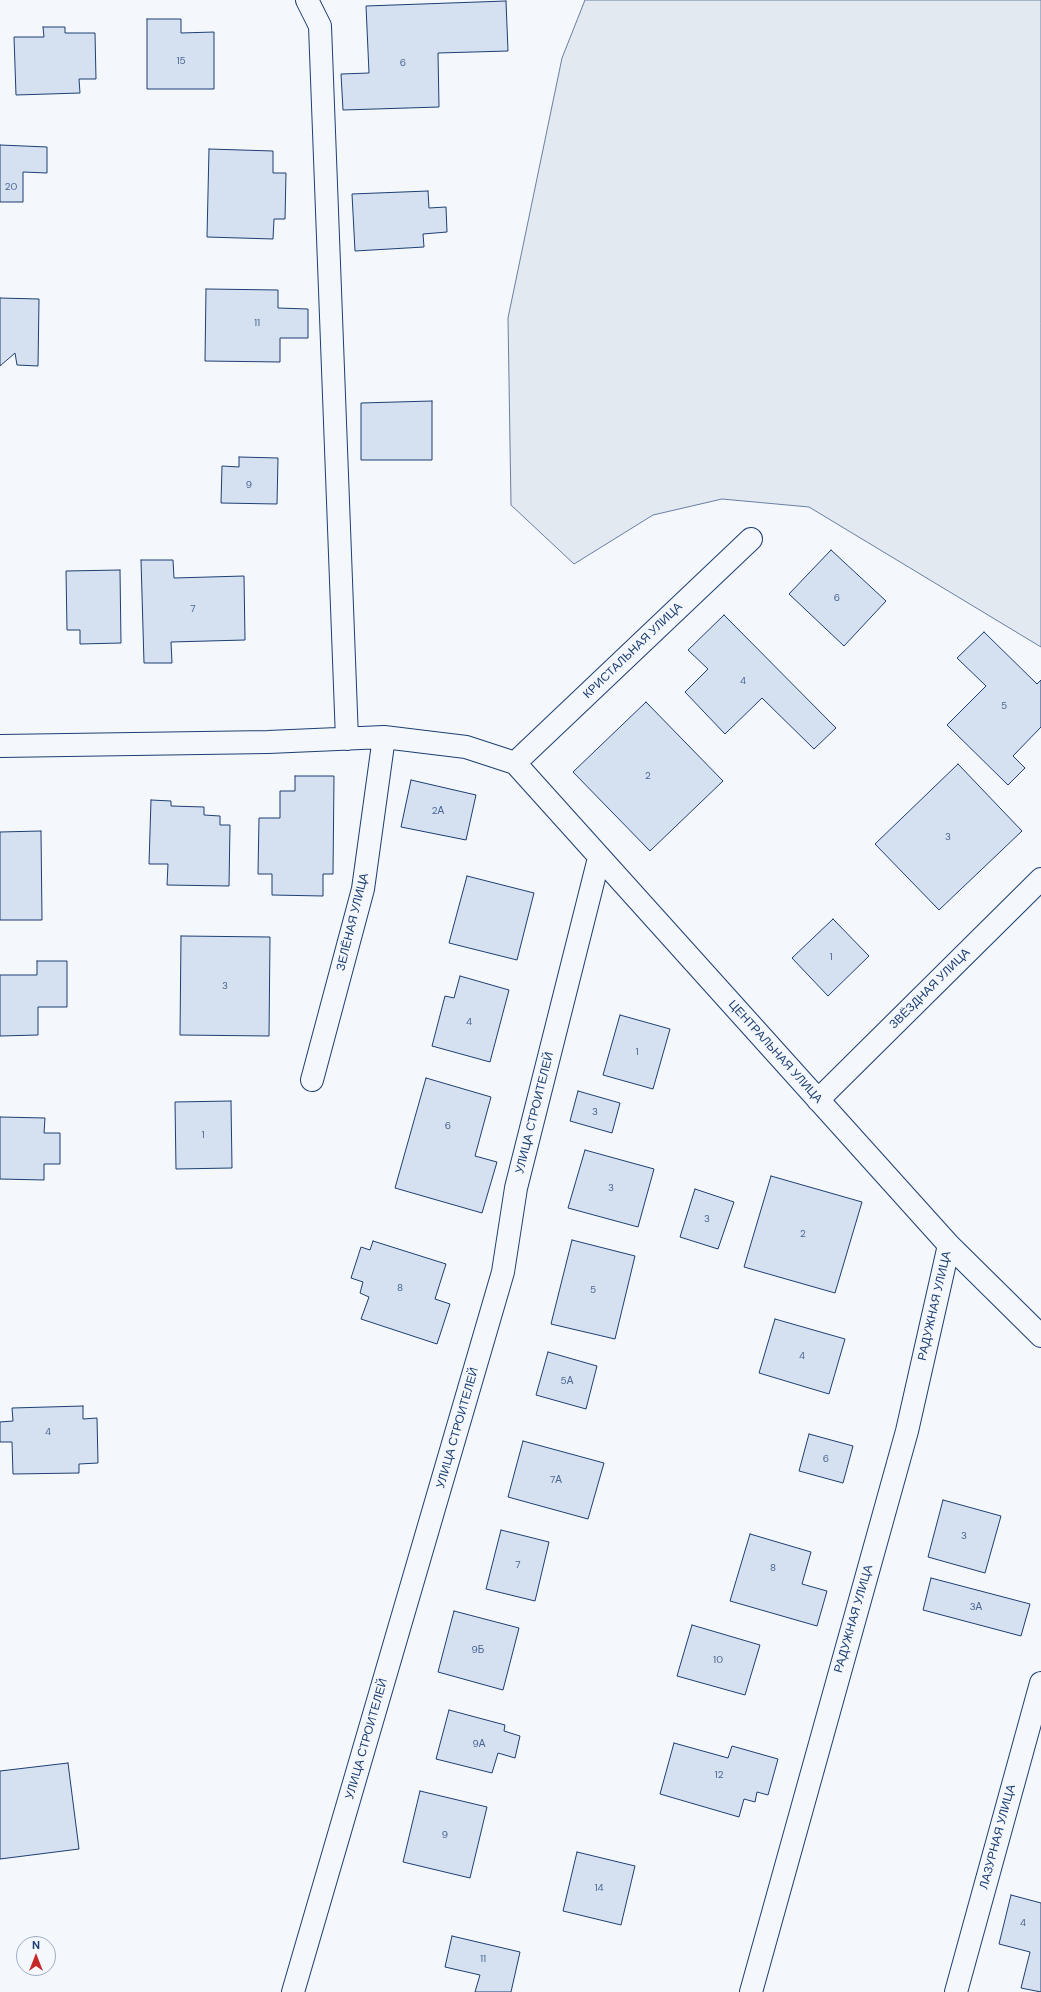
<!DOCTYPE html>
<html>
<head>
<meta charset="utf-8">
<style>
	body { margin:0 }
	#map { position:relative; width:1041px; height:1992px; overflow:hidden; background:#f4f7fb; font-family:"DM Sans",sans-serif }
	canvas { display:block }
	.north { position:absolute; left:16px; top:1936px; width:40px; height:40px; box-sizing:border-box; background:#f4f7fb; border:1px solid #9eadc5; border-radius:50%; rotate:0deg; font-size:11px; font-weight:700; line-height:16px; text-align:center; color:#1d3f73 }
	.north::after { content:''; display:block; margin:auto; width:14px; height:18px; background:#c62828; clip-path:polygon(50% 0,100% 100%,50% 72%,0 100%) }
</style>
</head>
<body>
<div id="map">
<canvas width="1041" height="1992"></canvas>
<div class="north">N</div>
</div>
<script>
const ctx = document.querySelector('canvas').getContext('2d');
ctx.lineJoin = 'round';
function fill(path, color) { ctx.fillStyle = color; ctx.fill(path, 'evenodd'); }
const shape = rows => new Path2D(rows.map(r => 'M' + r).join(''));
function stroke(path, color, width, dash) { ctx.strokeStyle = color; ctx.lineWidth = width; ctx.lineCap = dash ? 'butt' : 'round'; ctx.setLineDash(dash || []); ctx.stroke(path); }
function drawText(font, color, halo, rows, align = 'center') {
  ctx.font = font + ' "DM Sans",sans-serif'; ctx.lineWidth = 3; ctx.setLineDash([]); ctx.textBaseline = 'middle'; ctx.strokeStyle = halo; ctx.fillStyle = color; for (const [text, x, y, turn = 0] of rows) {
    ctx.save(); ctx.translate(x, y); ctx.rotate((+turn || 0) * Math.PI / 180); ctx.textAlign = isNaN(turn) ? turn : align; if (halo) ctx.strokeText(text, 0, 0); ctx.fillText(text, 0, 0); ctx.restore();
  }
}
const green = shape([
	[585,0,1041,0,1041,647,809,507,722,499,653,515,574,564,511,505,508,318,562,58,585,0]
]);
fill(green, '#e3e9f0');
stroke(green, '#687fa3', 1);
const building = shape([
	[506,1,508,51,438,53,439,107,343,110,341,74,369,73,366,6,506,1],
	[147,19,181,19,181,33,214,32,214,89,147,89,147,19],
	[43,27,65,27,65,33,95,33,96,79,79,79,80,93,16,95,14,37,44,37,43,27],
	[0,145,47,147,47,173,23,172,23,202,0,202,0,145],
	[209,149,273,151,273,173,286,173,285,219,274,219,273,239,207,237,209,149],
	[428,191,429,208,446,207,447,232,423,234,424,247,355,251,352,194,428,191],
	[206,289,278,290,278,308,308,309,308,338,280,338,280,362,205,361,206,289],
	[0,298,39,299,38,366,17,365,15,353,0,366,0,298],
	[432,401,432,460,361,460,361,403,432,401],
	[239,457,278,458,277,504,221,503,222,466,239,467,239,457],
	[831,550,886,601,844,646,789,594,831,550],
	[141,560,173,560,174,578,244,576,245,640,171,642,172,663,144,663,141,560],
	[120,570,121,643,80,644,80,630,67,630,66,571,120,570],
	[724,615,836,728,814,749,762,698,725,734,685,692,708,669,688,650,724,615],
	[984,632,1037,684,1041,680,1041,727,1013,756,1025,768,1008,785,947,725,986,686,957,658,984,632],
	[646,702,723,781,650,851,573,772,646,702],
	[958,764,1022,831,939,910,875,844,958,764],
	[295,776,334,776,333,874,323,874,323,896,272,895,272,874,258,874,259,818,280,818,280,791,295,791,295,776],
	[411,780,476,795,466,840,401,827,411,780],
	[151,800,171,801,171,806,204,807,204,815,220,816,220,825,230,825,229,886,167,885,168,864,149,864,151,800],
	[41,831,42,920,0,920,0,832,41,831],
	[467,876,534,893,517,960,449,943,467,876],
	[833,919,869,956,828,996,792,958,833,919],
	[181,936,270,937,269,1036,180,1035,181,936],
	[37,961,67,961,67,1007,38,1007,38,1035,0,1036,0,975,37,975,37,961],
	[460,976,509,990,490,1062,432,1046,445,996,454,998,460,976],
	[620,1015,670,1029,653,1089,603,1075,620,1015],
	[426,1078,491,1097,475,1156,497,1162,482,1213,395,1188,426,1078],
	[578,1091,620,1103,612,1133,570,1121,578,1091],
	[231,1101,232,1168,176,1169,175,1102,231,1101],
	[0,1117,45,1118,44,1133,60,1133,60,1164,44,1164,44,1180,0,1179,0,1117],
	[585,1150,654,1169,638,1227,568,1208,585,1150],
	[771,1176,862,1202,835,1293,744,1267,771,1176],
	[695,1189,734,1202,718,1249,680,1237,695,1189],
	[572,1240,635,1256,615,1339,551,1324,572,1240],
	[373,1241,446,1264,435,1299,450,1304,437,1344,361,1319,369,1297,360,1293,363,1282,351,1278,361,1247,370,1250,373,1241],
	[775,1319,845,1339,829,1394,759,1373,775,1319],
	[548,1352,597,1366,586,1409,536,1395,548,1352],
	[83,1406,83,1419,97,1418,98,1463,79,1464,79,1473,13,1474,12,1442,0,1442,0,1422,13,1421,12,1408,83,1406],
	[809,1434,853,1446,843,1483,799,1471,809,1434],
	[523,1441,604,1463,588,1519,508,1497,523,1441],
	[943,1500,1001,1516,985,1573,928,1557,943,1500],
	[501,1530,549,1542,535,1601,486,1589,501,1530],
	[750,1534,811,1552,802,1584,827,1591,817,1626,730,1601,750,1534],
	[931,1578,1030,1604,1021,1636,923,1610,931,1578],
	[454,1611,519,1628,503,1690,438,1672,454,1611],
	[692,1625,760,1645,745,1695,677,1676,692,1625],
	[449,1710,505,1725,504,1731,520,1736,515,1758,498,1753,492,1773,436,1759,449,1710],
	[674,1743,728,1758,732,1746,778,1759,768,1795,757,1792,755,1802,744,1799,739,1817,660,1794,674,1743],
	[68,1763,79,1849,0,1859,0,1771,68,1763],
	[420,1791,487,1807,470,1878,403,1862,420,1791],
	[577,1852,635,1866,621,1925,563,1911,577,1852],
	[1011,1895,1041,1903,1041,1992,1021,1988,1030,1952,999,1944,1011,1895],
	[452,1936,520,1952,511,1992,475,1992,480,1975,445,1967,452,1936]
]);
fill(building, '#d5e0f0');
stroke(building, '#1d3f73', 1);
const minor = shape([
	[307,0,320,26,347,739],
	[0,746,268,742,384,737,466,747,515,763],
	[515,763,949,1245,1041,1336],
	[515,763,751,539],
	[312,1080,363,889,384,737],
	[818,1100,1041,879],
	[293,1992,503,1272,516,1188,599,858],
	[751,1992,907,1431,949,1245],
	[956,1992,1041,1683]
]);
stroke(minor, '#1d3f73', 24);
stroke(minor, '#f4f7fb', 22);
drawText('10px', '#4b6792', null, [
	["15",181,61],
	["6",403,63],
	["20",11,187],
	["11",257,323],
	["9",249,485],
	["6",837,598],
	["7",193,609],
	["4",743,681],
	["5",1004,706],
	["2",648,776],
	["2А",438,811],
	["3",948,837],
	["1",831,957],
	["3",225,986],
	["4",469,1022],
	["1",637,1052],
	["3",595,1112],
	["6",448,1126],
	["1",203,1135],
	["3",611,1188],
	["3",707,1219],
	["2",803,1234],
	["8",400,1288],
	["5",593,1290],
	["4",802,1356],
	["5А",567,1381],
	["4",48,1432],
	["6",826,1459],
	["7А",556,1480],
	["3",964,1536],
	["7",518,1565],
	["8",773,1568],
	["3А",976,1607],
	["9Б",478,1650],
	["10",718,1660],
	["9А",479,1744],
	["12",719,1775],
	["9",445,1835],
	["14",599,1888],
	["4",1023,1923],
	["11",483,1959]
]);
drawText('12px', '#1d3f73', '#f4f7fb', [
	["КРИСТАЛЬНАЯ УЛИЦА",633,651,-44],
	["ЗЕЛЁНАЯ УЛИЦА",353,922,-76],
	["ЗВЁЗДНАЯ УЛИЦА",930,989,-45],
	["ЦЕНТРАЛЬНАЯ УЛИЦА",775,1052,48],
	["УЛИЦА СТРОИТЕЛЕЙ",535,1113,-76],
	["РАДУЖНАЯ УЛИЦА",935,1306,-77],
	["УЛИЦА СТРОИТЕЛЕЙ",458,1428,-74],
	["РАДУЖНАЯ УЛИЦА",854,1619,-74],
	["УЛИЦА СТРОИТЕЛЕЙ",367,1739,-74],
	["ЛАЗУРНАЯ УЛИЦА",998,1837,-75]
]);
</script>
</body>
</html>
